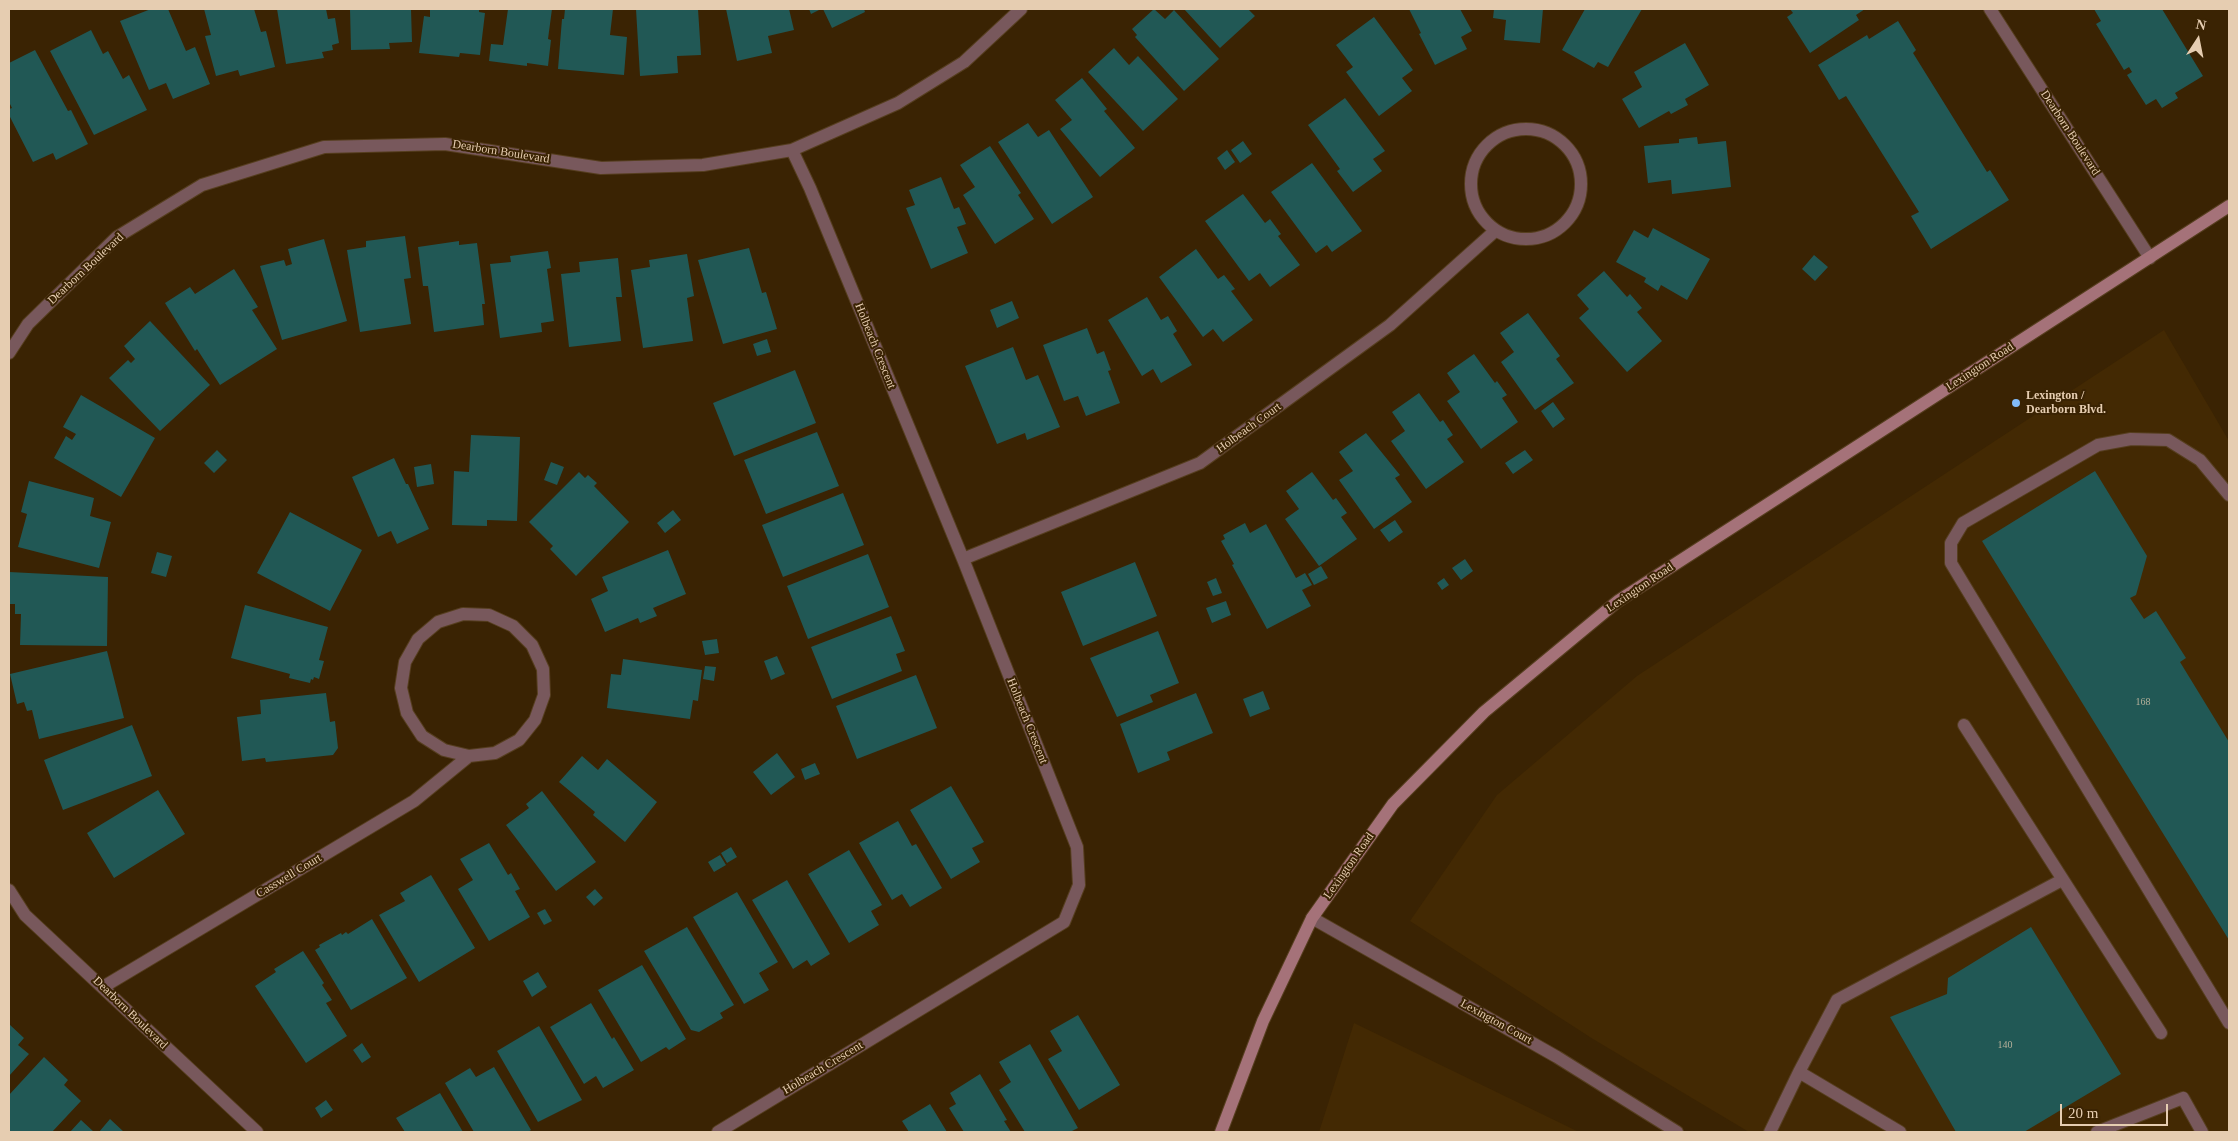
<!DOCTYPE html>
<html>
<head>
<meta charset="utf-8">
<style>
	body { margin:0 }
	#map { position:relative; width:2238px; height:1141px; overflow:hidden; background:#3a2303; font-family:Georgia,serif }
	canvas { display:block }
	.frame { position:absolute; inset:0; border:10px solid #e6cdb1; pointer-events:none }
	.north { position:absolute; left:2173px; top:15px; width:50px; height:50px; -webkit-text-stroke:4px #3a2303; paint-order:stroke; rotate:11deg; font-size:14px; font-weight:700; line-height:20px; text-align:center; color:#e6cdb1 }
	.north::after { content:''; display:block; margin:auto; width:18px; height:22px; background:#e6cdb1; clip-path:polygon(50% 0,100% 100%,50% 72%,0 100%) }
	.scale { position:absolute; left:2060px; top:1104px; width:108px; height:22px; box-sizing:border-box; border:2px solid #e6cdb1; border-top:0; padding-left:6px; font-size:15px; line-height:18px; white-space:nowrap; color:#e6cdb1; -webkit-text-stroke:4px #3a2303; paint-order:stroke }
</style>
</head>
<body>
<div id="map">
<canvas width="2238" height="1141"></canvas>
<div class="frame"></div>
<div class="north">N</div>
<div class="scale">20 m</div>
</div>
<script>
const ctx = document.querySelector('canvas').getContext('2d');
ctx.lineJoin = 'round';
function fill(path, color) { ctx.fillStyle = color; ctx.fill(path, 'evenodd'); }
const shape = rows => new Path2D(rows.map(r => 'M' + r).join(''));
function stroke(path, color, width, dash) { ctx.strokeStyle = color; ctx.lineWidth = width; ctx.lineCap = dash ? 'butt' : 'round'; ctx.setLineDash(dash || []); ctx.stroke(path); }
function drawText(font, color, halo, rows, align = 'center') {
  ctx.font = font + ' Georgia,serif'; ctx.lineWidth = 4; ctx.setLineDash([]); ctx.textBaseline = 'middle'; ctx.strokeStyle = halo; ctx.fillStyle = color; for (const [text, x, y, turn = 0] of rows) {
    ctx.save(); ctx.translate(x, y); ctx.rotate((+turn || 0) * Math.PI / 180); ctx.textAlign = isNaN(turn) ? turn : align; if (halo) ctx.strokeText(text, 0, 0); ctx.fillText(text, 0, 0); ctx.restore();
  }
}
fill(shape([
	[2164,330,2229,441,2229,1132,1749,1132,1593,1039,1410,921,1497,795,1637,676],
	[1354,1023,1579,1132,1319,1132]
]), '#432903');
fill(shape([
	[151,9,168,9,186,51,195,47,210,84,173,99,166,83,149,90,120,21],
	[204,9,254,9,261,32,266,31,275,67,240,76,238,70,216,76,205,36,211,35],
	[277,9,326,9,328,19,335,18,339,43,332,45,333,50,322,52,324,58,286,64],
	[350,9,411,9,412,42,389,43,390,49,351,50],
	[430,9,479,9,479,12,485,13,480,55,460,53,459,57,419,53,424,16,430,17],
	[508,9,552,9,548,39,551,40,548,66,527,63,527,66,489,61,491,44,503,45],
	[565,9,613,9,610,35,627,37,624,75,558,69,562,19,564,19],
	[636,9,698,9,701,55,677,56,678,73,640,76],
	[726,9,789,9,794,30,768,36,772,53,737,61],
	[809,9,821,9,811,14],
	[823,9,864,9,865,12,832,28],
	[1154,9,1165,19,1174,10,1219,59,1184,91,1135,37,1137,35,1132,29],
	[1184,9,1248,9,1255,16,1220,48],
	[1409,9,1460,9,1472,31,1461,37,1467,49,1435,65,1419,34,1421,33],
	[1494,9,1543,9,1540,43,1504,40,1506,20,1493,18],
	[1585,9,1642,9,1608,67,1598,62,1594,68,1562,50],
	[1790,9,1865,9,1856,15,1859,20,1810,53,1787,17,1793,13],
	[2094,9,2162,9,2203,76,2175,93,2178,98,2162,108,2156,99,2146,105,2127,75,2132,72,2129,67,2124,70,2096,24,2101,21],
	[1374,17,1413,70,1402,78,1412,91,1379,116,1346,72,1353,67,1336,45],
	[1898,21,1916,50,1913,53,1987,172,1990,170,2009,200,1931,249,1911,216,1919,212,1846,96,1839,100,1818,65,1867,35,1869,39],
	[91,30,103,54,108,51,123,79,129,75,147,110,94,135,50,51],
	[1685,43,1709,85,1685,99,1688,105,1671,114,1669,111,1639,128,1622,99,1642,87,1634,72],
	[1114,48,1129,65,1138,56,1178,99,1143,131,1088,72],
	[35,50,68,111,71,110,88,144,56,160,53,153,33,162,9,115,9,109,12,108,9,102,9,63],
	[1082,78,1107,109,1104,111,1135,148,1100,177,1060,129,1072,120,1055,100],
	[1345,98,1385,151,1373,159,1382,171,1353,192,1337,171,1340,169,1308,125],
	[1028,123,1038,137,1049,130,1093,197,1052,224,998,142],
	[1697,137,1698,144,1726,141,1731,187,1672,194,1671,180,1648,183,1644,146,1679,143,1679,139],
	[1243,141,1252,154,1240,163,1231,150],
	[990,146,1021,193,1018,195,1034,219,995,244,963,195,975,187,960,165],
	[1227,150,1235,162,1225,170,1217,158],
	[1312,163,1362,231,1332,252,1327,245,1316,253,1271,192],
	[941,177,954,209,959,207,966,224,957,227,968,253,931,269,906,208,915,205,909,190],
	[1243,194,1265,223,1270,219,1281,234,1278,236,1300,265,1270,287,1260,273,1249,281,1205,221],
	[1653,228,1710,259,1687,300,1661,285,1658,291,1644,282,1646,278,1616,262,1634,230,1648,238],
	[405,236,411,278,404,279,411,324,360,332,347,250,366,247,366,241],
	[324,239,347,321,282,340,260,266,284,260,286,266,292,264,288,249],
	[459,241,459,245,477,243,485,304,482,304,484,325,434,332,428,286,423,286,418,247],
	[749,248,762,293,766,292,777,329,723,344,698,260],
	[1196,249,1218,279,1224,275,1235,289,1231,291,1253,320,1223,342,1213,329,1203,337,1159,277],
	[548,251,551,268,547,269,554,321,541,323,542,332,500,338,490,264,511,262,510,256],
	[687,254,694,296,687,298,693,341,643,348,631,270,650,267,649,260],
	[1814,255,1828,267,1815,281,1802,269],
	[618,258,622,297,616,297,621,341,569,347,561,274,580,272,579,262],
	[234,269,258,307,252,310,277,349,220,385,197,349,195,351,165,303,190,287,195,294],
	[1604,271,1627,297,1630,294,1642,308,1637,312,1662,341,1627,372,1579,318,1589,309,1577,295],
	[1147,297,1161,320,1168,316,1177,331,1173,334,1192,365,1161,383,1153,369,1142,376,1108,320],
	[1012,301,1019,318,997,328,990,310],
	[1528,313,1560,356,1556,359,1574,383,1535,410,1501,362,1514,352,1500,333],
	[150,321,210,385,160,431,109,378,128,360,131,363,135,359,124,346],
	[1087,328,1097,354,1104,351,1111,370,1108,371,1120,403,1086,416,1078,396,1064,401,1043,345],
	[767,339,771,352,757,356,753,344],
	[1013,347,1026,380,1038,375,1060,427,1027,440,1025,433,997,444,965,366],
	[1474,354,1495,383,1497,381,1507,395,1502,398,1518,422,1481,449,1447,401,1460,392,1447,373],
	[795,370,816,423,734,456,713,403],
	[1419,393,1440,422,1443,420,1453,435,1447,439,1464,462,1426,489,1391,441,1405,431,1392,412],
	[81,395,155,438,121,497,54,458,66,436,72,440,76,434,63,427],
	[1553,402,1565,419,1553,428,1541,411],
	[817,432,839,486,766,514,744,460],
	[1366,433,1400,475,1395,478,1412,502,1374,529,1339,480,1353,471,1339,452],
	[471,435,520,437,517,521,487,520,487,526,452,525,454,471,469,472],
	[217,450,227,460,214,473,204,463],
	[1525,450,1533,460,1513,474,1505,463],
	[394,458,406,484,408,484,429,529,397,544,391,531,378,537,352,477],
	[551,462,564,467,557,485,544,480],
	[431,464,434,484,417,487,414,467],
	[2095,471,2147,556,2136,595,2130,598,2144,619,2156,611,2186,658,2180,662,2229,742,2229,940,1982,541],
	[579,472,585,478,588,475,597,483,594,486,629,522,576,576,550,549,553,546,529,522],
	[1312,472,1333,500,1336,498,1347,513,1341,517,1357,539,1319,566,1285,519,1299,509,1286,491],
	[29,481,94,498,90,516,111,522,99,568,18,547,27,514,21,512],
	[843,493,864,545,783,577,762,525],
	[673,510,681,520,665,533,657,523],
	[290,512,362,550,330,611,257,573],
	[1395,520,1403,532,1389,542,1380,530],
	[1245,523,1250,533,1266,524,1296,578,1305,573,1312,585,1302,590,1311,606,1267,629,1232,565,1234,564,1221,541,1225,539,1223,535],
	[668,550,686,594,653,608,657,616,640,623,638,618,605,632,591,599,608,591,602,577],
	[157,552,172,556,166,577,151,573],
	[868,554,889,607,808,639,787,586],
	[1465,559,1473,571,1461,580,1452,568],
	[1135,562,1157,616,1083,646,1061,592],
	[1321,566,1328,578,1314,585,1308,574],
	[9,572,108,577,107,646,20,645,21,614,15,614,15,604,9,604],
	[1216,578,1222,593,1213,596,1207,582],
	[1444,578,1449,585,1442,590,1437,583],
	[1226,601,1231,615,1212,623,1206,608],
	[245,605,328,627,319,660,324,661,319,679,314,677,313,680,311,679,310,683,289,678,290,674,231,658],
	[891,616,905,651,896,654,902,671,832,699,811,647],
	[1158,631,1179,683,1150,695,1153,702,1117,717,1090,658],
	[717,639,719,653,705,655,702,641],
	[107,651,124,718,39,739,32,710,27,711,24,702,17,704,10,674],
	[777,656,785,674,771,680,764,661],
	[623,659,702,670,698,701,693,700,690,719,607,708,611,674,621,675],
	[705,666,716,667,714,681,703,679],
	[916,675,937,728,857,759,836,706],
	[1263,691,1270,709,1250,717,1243,699],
	[326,693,330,722,335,721,338,748,333,755,266,762,265,758,242,761,237,717,261,714,260,700],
	[1196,693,1213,733,1167,752,1170,760,1138,773,1120,724],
	[132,725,152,776,63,810,44,760],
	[777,753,795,777,771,795,753,772],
	[582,756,598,770,607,759,657,802,625,842,593,815,595,812,559,782],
	[815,763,820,774,805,780,801,769],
	[951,786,984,842,972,848,980,862,951,879,910,810],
	[158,790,185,834,114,878,87,833],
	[542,791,596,862,556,891,506,825,529,808,526,804],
	[898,821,912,846,916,844,942,888,910,907,902,894,892,900,859,843],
	[489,843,508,875,511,873,520,889,515,891,530,917,489,941,458,889,473,880,460,859],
	[731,847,737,857,727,863,721,853],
	[849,850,882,905,871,911,879,925,849,943,808,874],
	[720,855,726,865,714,872,708,862],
	[431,875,475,948,419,982,379,915,405,901,400,893],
	[787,880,830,954,811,966,807,960,793,969,752,900],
	[595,889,603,898,594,906,586,897],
	[737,892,778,962,759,973,769,990,744,1004,693,917],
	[545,909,552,921,544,925,537,913],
	[372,919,407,978,351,1010,315,950,320,947,319,945,341,933,342,935,346,932,348,934],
	[687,927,734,1005,720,1013,723,1018,699,1032,691,1030,644,951],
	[2031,927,2121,1074,2024,1132,1956,1132,1890,1017,1947,994,1948,978],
	[303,951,324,983,322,985,332,1000,326,1003,347,1036,306,1063,255,986,276,972,274,969],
	[642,965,686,1039,669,1050,666,1047,641,1062,598,990],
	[538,972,547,987,532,997,523,981],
	[591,1003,612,1039,614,1037,634,1070,603,1088,596,1076,584,1084,550,1027],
	[1078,1015,1120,1085,1079,1110,1048,1059,1062,1051,1050,1031],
	[9,1024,24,1038,18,1045,29,1054,9,1076],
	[539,1026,582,1100,538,1122,497,1051],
	[362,1043,371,1057,362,1063,353,1050],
	[1030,1044,1078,1128,1070,1132,1025,1132,999,1090,1011,1082,999,1062],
	[44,1057,68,1080,64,1085,81,1101,52,1132,9,1132,9,1095],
	[494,1067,531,1130,528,1132,474,1132,445,1083,470,1068,476,1077],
	[980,1074,1007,1120,1004,1121,1011,1132,964,1132,949,1108,956,1104,950,1093],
	[440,1093,463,1132,405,1132,396,1118],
	[326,1100,333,1110,321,1118,315,1108],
	[930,1104,947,1132,909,1132,902,1121],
	[110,1119,124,1132,99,1132],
	[81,1120,94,1132,70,1132]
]), '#215855');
const lane = shape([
	[2229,495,2200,460,2168,440,2131,439,2098,445,1963,523,1951,543,1951,563,1963,583,2229,1023],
	[1964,725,2161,1033],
	[1799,1072,1837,1000,2062,880],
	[1770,1132,1799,1072,1900,1132],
	[2097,1132,2183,1098,2202,1132]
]);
const street = shape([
	[1990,9,2150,258],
	'1471 184a55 55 0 1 1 110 0a55 55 0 1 1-110 0Z',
	[9,353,28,324,117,237,202,185,324,147,445,144,601,168,703,165,792,150,898,103,964,62,1021,9],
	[963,559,1200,463,1390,325,1495,231],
	[9,890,25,915,257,1132],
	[1312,918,1557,1057,1677,1132],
	[103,987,414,801,469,756,495,753,519,740,535,720,544,695,543,669,532,645,513,626,489,615,463,614,438,622,418,639,405,662,401,688,407,713,422,736,444,750,469,756],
	[718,1132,1064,922,1079,885,1077,847,963,559,810,188,792,150]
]);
const secondary = shape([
	[1221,1132,1263,1021,1312,918,1393,804,1484,712,1618,601,2229,206]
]);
stroke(lane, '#563e1f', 14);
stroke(street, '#563e1f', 14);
stroke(secondary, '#563e1f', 14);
stroke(lane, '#78585c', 12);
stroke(street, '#78585c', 12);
stroke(secondary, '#a57279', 12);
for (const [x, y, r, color] of [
	[2016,403,5,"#82bcfa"]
]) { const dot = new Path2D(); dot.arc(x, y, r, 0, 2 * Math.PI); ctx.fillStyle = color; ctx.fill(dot); stroke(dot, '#3a2303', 2); }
drawText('10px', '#b5b09a', null, [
	["168",2143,702],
	["140",2005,1045]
]);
drawText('12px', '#e6cdb1', '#3a2303', [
	["Dearborn Boulevard",2070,133,57],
	["Dearborn Boulevard",501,152,9],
	["Dearborn Boulevard",86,269,-43],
	["Holbeach Crescent",875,346,68],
	["Lexington Road",1980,367,-33],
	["Holbeach Court",1249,428,-36],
	["Lexington Road",1640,588,-34],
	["Holbeach Crescent",1027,721,68],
	["Lexington Road",1349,866,-55],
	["Casswell Court",289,876,-31],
	["Dearborn Boulevard",130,1013,44],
	["Lexington Court",1496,1022,29],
	["Holbeach Crescent",823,1068,-31]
]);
drawText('bold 12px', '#e6cdb1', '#3a2303', [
	["Lexington /",2026,396],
	["Dearborn Blvd.",2026,410]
], 'left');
</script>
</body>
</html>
